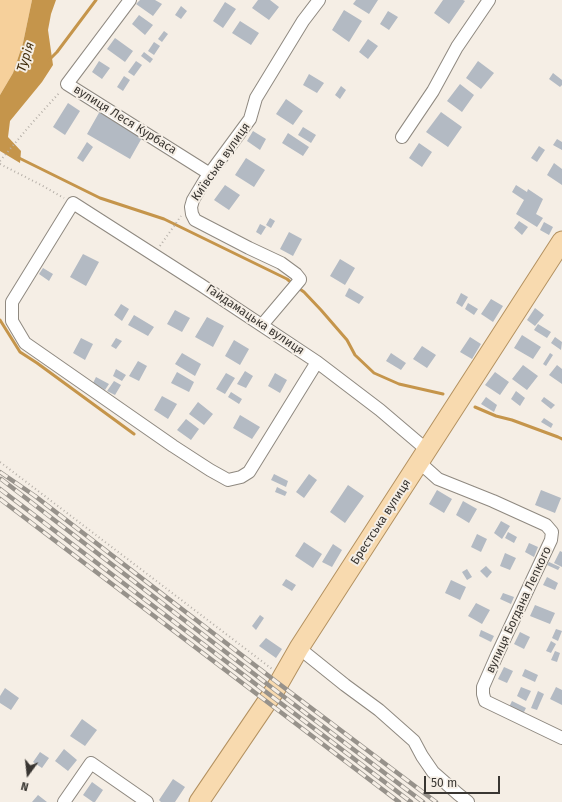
<!DOCTYPE html>
<html>
<head>
<meta charset="utf-8">
<style>
	body { margin:0 }
	#map { position:relative; width:562px; height:802px; overflow:hidden; background:#f5eee5; font-family:"Fira Sans",sans-serif }
	canvas { display:block }
	.north { position:absolute; left:8px; top:754px; width:40px; height:40px; -webkit-text-stroke:3px #f5eee5; paint-order:stroke; rotate:195deg; font-size:11px; font-weight:700; line-height:16px; text-align:center; color:#393632 }
	.north::after { content:''; display:block; margin:auto; width:14px; height:18px; background:#393632; clip-path:polygon(50% 0,100% 100%,50% 72%,0 100%) }
	.scale { position:absolute; left:424px; top:776px; width:76px; height:18px; box-sizing:border-box; border:2px solid #393632; border-top:0; padding-left:5px; font-size:12px; line-height:14px; white-space:nowrap; color:#393632; -webkit-text-stroke:3px #f5eee5; paint-order:stroke }
</style>
</head>
<body>
<div id="map">
<canvas width="562" height="802"></canvas>
<div class="north">N</div>
<div class="scale">50 m</div>
</div>
<script>
const ctx = document.querySelector('canvas').getContext('2d');
ctx.lineJoin = 'round';
function fill(path, color) { ctx.fillStyle = color; ctx.fill(path, 'evenodd'); }
const shape = rows => new Path2D(rows.map(r => 'M' + r).join(''));
function stroke(path, color, width, dash) { ctx.strokeStyle = color; ctx.lineWidth = width; ctx.lineCap = dash ? 'butt' : 'round'; ctx.setLineDash(dash || []); ctx.stroke(path); }
function drawText(font, color, halo, rows, align = 'center') {
  ctx.font = font + ' "Fira Sans",sans-serif'; ctx.lineWidth = 4; ctx.setLineDash([]); ctx.textBaseline = 'middle'; ctx.strokeStyle = halo; ctx.fillStyle = color; for (const [text, x, y, turn = 0] of rows) {
    ctx.save(); ctx.translate(x, y); ctx.rotate((+turn || 0) * Math.PI / 180); ctx.textAlign = isNaN(turn) ? turn : align; if (halo) ctx.strokeText(text, 0, 0); ctx.fillText(text, 0, 0); ctx.restore();
  }
}
fill(shape([
	[0,0,32,0,23,43,13,73,0,95]
]), '#f6d09b');
fill(shape([
	[32,0,56,0,51,14,48,30,53,65,42,82,10,121,8,137,21,151,20,163,0,151,0,95,13,73,23,43]
]), '#c5954b');
stroke(shape([
	[49,60,57,52,96,0],
	[17,157,100,198,164,219,287,279,293,284],
	[297,287,304,292,321,310,347,340,355,355,374,373,399,384,443,394],
	[0,320,20,352,37,363,134,434],
	[475,407,496,416,512,420,558,437,562,439]
]), '#c5954b', 3);
fill(shape([
	[140,0,155,0,162,4,153,16,136,4],
	[258,0,270,0,279,7,269,20,252,8],
	[356,0,378,0,369,14,353,4],
	[443,0,463,0,465,1,449,24,434,13],
	[225,2,236,9,223,28,213,21],
	[181,6,187,11,181,19,175,15],
	[344,10,362,21,349,42,332,30],
	[388,11,398,17,389,30,380,24],
	[139,15,153,25,145,35,132,24],
	[240,21,259,33,251,45,232,33],
	[164,31,168,34,162,42,158,39],
	[115,38,133,51,125,62,107,49],
	[368,39,378,46,368,59,359,52],
	[154,42,160,46,154,55,148,51],
	[144,52,153,59,150,63,141,56],
	[99,61,110,68,102,79,92,72],
	[136,61,142,65,134,76,128,72],
	[478,61,494,73,481,89,466,78],
	[553,73,562,80,562,85,560,87,549,79],
	[309,74,324,83,317,93,303,85],
	[124,76,130,80,123,91,117,87],
	[460,84,474,95,462,112,447,101],
	[341,86,346,90,340,99,335,95],
	[286,99,303,111,293,125,276,114],
	[68,103,80,111,65,135,53,127],
	[100,111,143,136,130,159,87,134],
	[441,112,462,127,448,147,426,132],
	[303,127,316,135,311,143,298,135],
	[253,131,266,139,260,150,247,141],
	[288,133,309,147,303,156,282,143],
	[557,139,562,142,562,150,553,145],
	[87,142,93,147,83,162,77,158],
	[419,143,432,152,422,167,409,158],
	[539,146,545,150,537,162,531,158],
	[246,158,265,170,254,187,235,175],
	[554,163,562,169,562,185,547,175],
	[225,185,240,195,229,210,214,200],
	[516,185,527,192,528,189,543,199,536,214,543,218,537,227,516,214,524,200,512,192],
	[270,218,275,221,271,228,266,225],
	[519,221,528,227,522,235,514,228],
	[544,222,553,227,549,235,540,230],
	[260,224,266,227,261,235,256,232],
	[289,232,302,239,293,256,280,249],
	[83,254,99,262,86,286,70,277],
	[340,259,355,268,345,285,330,276],
	[43,268,53,274,49,281,39,274],
	[349,288,364,297,359,304,345,296],
	[461,293,468,297,462,307,456,303],
	[491,299,503,306,493,322,481,314],
	[468,303,478,309,474,315,465,309],
	[121,304,129,309,122,321,114,315],
	[535,308,544,315,535,326,527,320],
	[175,310,190,318,182,332,167,324],
	[134,315,154,327,148,336,128,325],
	[207,317,224,326,213,347,195,337],
	[538,324,551,332,547,338,534,330],
	[522,335,541,347,533,359,514,348],
	[470,337,481,344,472,359,460,352],
	[555,337,562,342,561,350,551,343],
	[81,338,93,344,85,360,73,353],
	[116,338,122,341,116,349,111,346],
	[234,340,249,349,240,365,225,356],
	[422,346,436,355,427,368,413,359],
	[182,353,201,364,195,376,175,364],
	[391,353,406,363,401,370,386,361],
	[550,353,553,355,546,366,543,364],
	[138,361,147,366,139,381,129,376],
	[523,365,538,376,527,390,512,379],
	[557,365,562,369,562,384,549,375],
	[116,369,126,375,122,381,113,376],
	[245,371,253,376,246,388,237,384],
	[177,372,194,382,189,392,171,383],
	[495,372,509,382,500,395,485,385],
	[226,373,235,378,225,394,216,389],
	[275,373,287,380,280,393,268,386],
	[96,377,109,384,105,390,93,383],
	[114,381,121,385,115,395,107,391],
	[516,391,525,398,520,406,511,399],
	[231,392,242,399,239,404,228,397],
	[162,396,177,404,168,419,154,410],
	[486,397,497,405,494,412,481,404],
	[544,397,555,405,551,409,541,401],
	[198,402,213,414,204,425,189,414],
	[240,415,260,427,252,439,233,428],
	[544,418,553,424,551,428,541,422],
	[186,419,199,429,191,440,177,430],
	[274,474,288,481,286,487,271,480],
	[309,474,317,480,304,498,296,492],
	[348,485,364,496,345,523,330,512],
	[277,487,287,492,285,496,275,492],
	[437,490,452,499,444,513,429,504],
	[541,490,561,498,555,513,535,505],
	[463,501,477,509,469,523,456,515],
	[501,521,510,526,502,539,494,533],
	[508,532,517,537,514,543,505,538],
	[477,534,487,539,481,552,471,547],
	[304,542,322,554,313,568,295,556],
	[529,543,538,547,534,557,525,552],
	[333,544,342,550,332,567,322,562],
	[560,551,562,552,562,567,554,563],
	[505,553,516,558,510,570,500,566],
	[549,562,560,567,558,570,547,565],
	[486,566,492,572,487,578,480,571],
	[467,569,472,577,467,580,462,572],
	[547,577,558,583,555,590,543,585],
	[286,579,296,585,292,591,282,585],
	[451,580,466,587,460,600,445,593],
	[503,593,514,597,511,604,500,599],
	[476,603,490,610,482,624,468,616],
	[535,605,555,613,550,624,530,616],
	[260,615,264,618,256,630,252,626],
	[556,629,562,631,558,641,552,638],
	[481,630,494,636,491,642,479,636],
	[520,632,530,637,524,649,514,644],
	[266,638,282,649,276,658,259,646],
	[551,641,556,644,551,653,546,651],
	[555,651,560,653,557,662,551,660],
	[504,667,513,671,507,683,498,679],
	[525,669,538,675,535,682,522,676],
	[521,687,531,691,526,701,517,696],
	[556,687,562,690,562,705,550,699],
	[5,688,19,698,11,710,0,703,0,696],
	[538,691,544,694,537,710,531,708],
	[512,701,526,708,523,714,509,707],
	[82,719,97,730,85,746,70,736],
	[64,749,77,760,68,771,55,761],
	[40,752,49,758,42,768,33,762],
	[173,779,185,787,175,802,161,802,159,800],
	[92,782,103,790,95,802,93,802,83,795],
	[38,795,47,802,32,802]
]), '#b3bac3');
const minor = shape([
	[130,0,67,84,210,174],
	[402,137,433,91,457,47,489,0],
	[262,325,300,280,300,279,296,274,281,263,249,248,195,220,192,214,191,207,193,200,205,180,250,119,256,98,303,21,319,0],
	[317,362,249,472,241,477,228,480,210,470,173,446,25,343,12,321,12,302,73,203,201,285,317,362,380,410,427,450],
	[419,462,438,479,493,501,546,525,552,532,551,540,497,655,483,687,483,694,485,701,562,738],
	[299,648,345,685,379,710,414,741,422,756,433,772,458,794,468,802],
	[64,802,91,763,147,802]
]);
const primary = shape([
	[199,802,275,690,299,648,562,241]
]);
stroke(minor, '#8f8980', 14);
stroke(primary, '#b39160', 21);
stroke(shape([
	[0,161,32,123,60,92],
	[0,164,43,186,64,198],
	[160,246,181,216],
	[0,462,272,669]
]), '#b6b0a9', 2, [1, 3]);
stroke(minor, '#fff', 12);
stroke(primary, '#f8daaf', 19);
const rail = shape([
	[0,472,35,496,278,683,436,802],
	[1,479,275,690,423,802],
	[0,489,270,695,411,802],
	[0,499,399,802]
]);
stroke(rail, '#97928b', 4.5);
stroke(rail, '#f5eee5', 3, [9]);
drawText('12px', '#393632', '#f5eee5', [
	["вулиця Леся Курбаса",125,120,32],
	["Київська вулиця",221,162,-55],
	["Гайдамацька вулиця",255,320,34],
	["Брестська вулиця",381,522,-57],
	["вулиця Богдана Лепкого",519,610,-65]
]);
drawText('italic 13px', '#402c0b', '#f5eee5', [
	["Турія",26,57,-72]
]);
</script>
</body>
</html>
